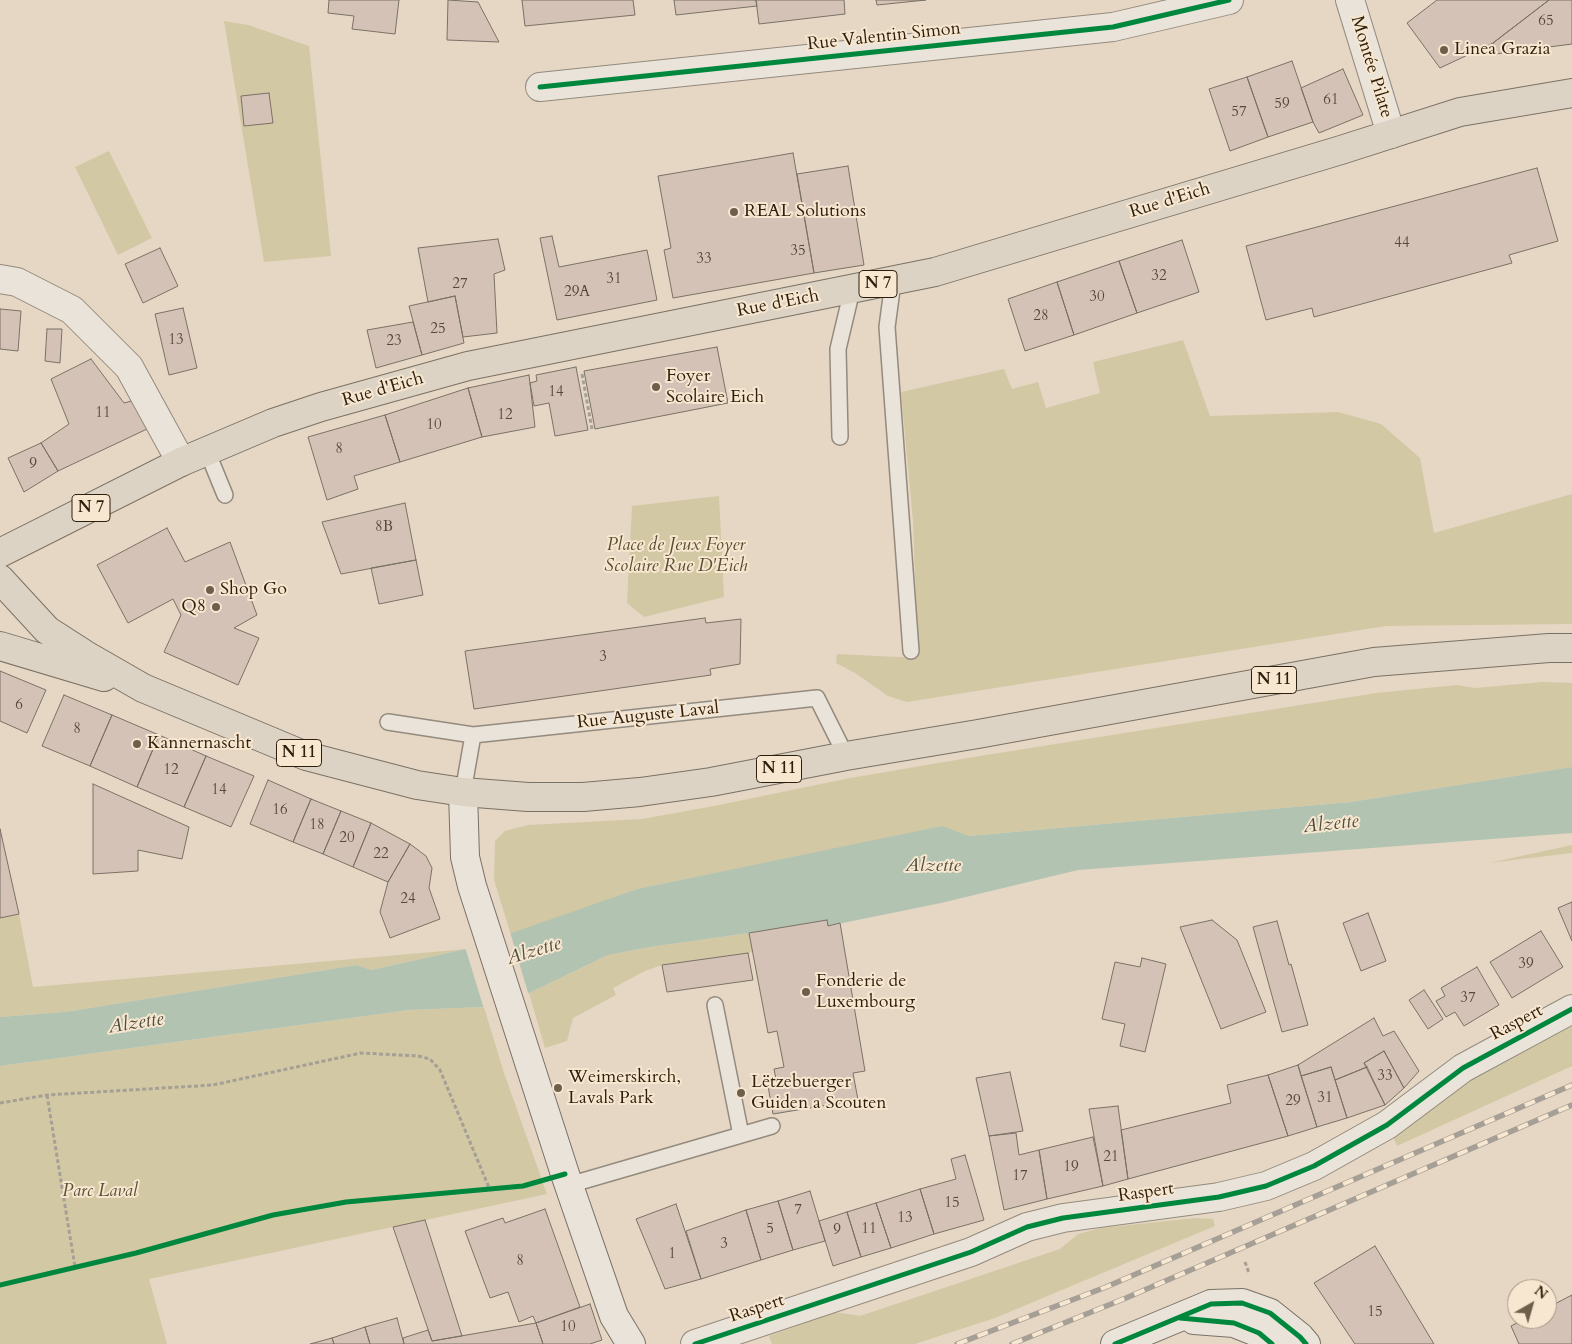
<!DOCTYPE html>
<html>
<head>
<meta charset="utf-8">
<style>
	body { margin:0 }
	#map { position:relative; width:1572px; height:1344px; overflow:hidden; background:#e5d7c4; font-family:Cardo,serif }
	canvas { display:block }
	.north { position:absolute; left:1507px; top:1279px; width:50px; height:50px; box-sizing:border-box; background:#f7e7d0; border:1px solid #a79782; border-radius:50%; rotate:38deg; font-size:14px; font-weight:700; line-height:20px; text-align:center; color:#2e1e0c }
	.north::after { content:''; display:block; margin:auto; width:18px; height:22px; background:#6e5f4c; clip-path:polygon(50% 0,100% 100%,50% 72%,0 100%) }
</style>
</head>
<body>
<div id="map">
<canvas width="1572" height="1344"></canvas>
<div class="north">N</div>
</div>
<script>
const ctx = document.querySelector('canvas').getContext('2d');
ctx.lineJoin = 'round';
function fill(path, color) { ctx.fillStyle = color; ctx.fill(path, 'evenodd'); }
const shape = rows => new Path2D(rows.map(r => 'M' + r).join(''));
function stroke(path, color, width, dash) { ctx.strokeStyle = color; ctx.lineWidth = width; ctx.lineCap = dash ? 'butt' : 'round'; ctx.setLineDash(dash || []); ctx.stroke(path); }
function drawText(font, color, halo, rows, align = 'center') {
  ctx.font = font + ' Cardo,serif'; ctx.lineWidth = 4; ctx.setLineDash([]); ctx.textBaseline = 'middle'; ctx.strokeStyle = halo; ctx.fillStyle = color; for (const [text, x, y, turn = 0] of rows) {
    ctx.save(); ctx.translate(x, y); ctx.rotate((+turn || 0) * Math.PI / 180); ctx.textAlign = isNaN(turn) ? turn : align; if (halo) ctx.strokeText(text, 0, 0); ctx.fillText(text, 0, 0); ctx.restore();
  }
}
fill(shape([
	[224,21,248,25,309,46,331,256,264,262],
	[109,151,152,238,118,255,75,167],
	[1183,340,1210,416,1338,412,1381,424,1420,458,1434,533,1572,494,1572,624,1386,626,907,702,888,696,855,673,836,663,837,654,918,658,913,521,901,392,1004,369,1012,389,1038,382,1046,408,1100,393,1093,362],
	[719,496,724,597,644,617,627,603,632,506],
	[1542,682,1572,683,1572,767,1351,802,969,836,942,827,637,889,511,935,494,880,495,841,505,831,528,825,642,819,714,806,850,778,980,756,1376,693,1457,685,1475,688],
	[1572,845,1572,853,1489,863],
	[19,914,33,987,466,949,371,970,357,965,65,1012,0,1017,0,918],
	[749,933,753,952,662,965,645,971,613,988,616,995,573,1018,567,1041,545,1048,529,993,608,955,650,947],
	[484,1007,504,1073,547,1194,149,1279,167,1344,0,1344,0,1066,409,1010],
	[1572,1021,1572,1066,1397,1146,1391,1133,1480,1073],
	[1195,1218,1213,1219,1215,1226,995,1318,915,1344,772,1344,769,1336,834,1312,860,1316,1060,1249,1078,1234,1101,1228]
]), '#d2c9a4');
fill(shape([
	[1572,767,1572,833,1078,870,941,903,828,926,749,933,650,947,608,955,529,993,484,1007,409,1010,0,1066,0,1017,65,1012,357,965,371,970,466,949,637,889,942,826,969,836,1351,802]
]), '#b2c3b2');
fill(shape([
	[510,932,529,996,484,1009,465,947]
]), '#e5d7c4');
const building = shape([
	[329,0,399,0,395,34,352,29,354,16,328,13,329,0],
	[448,0,478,2,499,42,447,40,448,0],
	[522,0,633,0,635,15,525,26,522,0],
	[674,0,756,0,757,6,676,15,674,0],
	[756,0,844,0,845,14,759,24,756,0],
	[876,0,926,0,877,5,876,0],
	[1437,0,1549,0,1493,43,1440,68,1407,23,1437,0],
	[1549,0,1572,0,1572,44,1495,54,1493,43,1549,0],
	[1292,61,1313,122,1268,137,1247,77,1292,61],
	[1343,69,1363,115,1319,133,1313,122,1301,88,1343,69],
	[1247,77,1268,137,1230,151,1209,89,1247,77],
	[269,93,273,123,244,126,241,96,269,93],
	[793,153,814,273,673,298,664,250,671,248,658,176,793,153],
	[848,166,864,265,814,273,797,174,848,166],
	[1537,168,1558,241,1509,255,1512,263,1314,317,1312,308,1266,320,1246,246,1537,168],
	[552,236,559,267,647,250,657,300,557,320,540,238,552,236],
	[498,239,505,270,494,274,497,333,463,337,455,296,428,302,418,248,498,239],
	[1182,240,1199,292,1137,313,1119,261,1182,240],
	[160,248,178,286,143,303,125,264,160,248],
	[1119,261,1137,313,1074,335,1057,282,1119,261],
	[1057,282,1074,335,1025,351,1008,299,1057,282],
	[455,296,464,343,422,355,409,306,455,296],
	[183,308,197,368,169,375,155,314,183,308],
	[0,309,21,311,18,351,0,349,0,309],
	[413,322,422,355,376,368,367,330,413,322],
	[47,329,62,329,60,363,45,361,47,329],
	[717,347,728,403,595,429,584,371,717,347],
	[91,359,124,403,135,400,147,429,58,471,41,443,69,424,51,379,91,359],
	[576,367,588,430,555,436,549,403,534,406,530,383,537,381,536,375,576,367],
	[529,375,535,427,482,437,468,388,529,375],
	[468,388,482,437,400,462,385,415,468,388],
	[385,415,400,462,354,476,358,489,327,500,308,437,385,415],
	[41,443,58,471,24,492,8,458,41,443],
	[405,503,416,560,341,574,322,522,405,503],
	[167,528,185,562,230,542,257,615,234,628,259,638,238,685,164,652,181,615,173,599,128,623,97,565,167,528],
	[416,560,423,595,379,604,371,568,416,560],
	[705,618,706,623,741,619,740,664,710,669,711,675,474,709,465,651,705,618],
	[0,671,46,690,27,733,0,721,0,671],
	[64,695,112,715,90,766,42,746,64,695],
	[112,715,159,735,137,787,90,766,112,715],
	[159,735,206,756,184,807,137,787,159,735],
	[206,756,254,776,231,827,184,807,206,756],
	[268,780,311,799,293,842,250,824,268,780],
	[93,784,189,827,182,859,138,850,138,871,93,874,93,784],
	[311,799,341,811,323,854,293,842,311,799],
	[341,811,371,823,353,867,323,854,341,811],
	[371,823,410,844,388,882,353,867,371,823],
	[0,829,19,914,0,918,0,829],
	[410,844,426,856,432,868,429,888,440,919,390,938,380,912,388,882,410,844],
	[1572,902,1572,941,1558,908,1572,902],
	[1368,913,1386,961,1361,971,1343,923,1368,913],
	[827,920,828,926,840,923,865,1071,853,1073,858,1100,773,1114,768,1086,777,1084,774,1069,784,1067,777,1031,768,1033,749,933,827,920],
	[1212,920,1237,940,1266,1012,1221,1029,1180,927,1212,920],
	[1277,921,1289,965,1291,964,1308,1025,1282,1032,1253,927,1277,921],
	[1541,931,1563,967,1512,998,1490,962,1541,931],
	[748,953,753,980,667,992,662,965,748,953],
	[1142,958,1166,964,1145,1052,1120,1046,1125,1024,1102,1019,1115,962,1140,967,1142,958],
	[1477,967,1499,1005,1464,1026,1455,1012,1446,1017,1436,1001,1445,996,1441,988,1477,967],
	[1424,990,1443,1019,1428,1029,1409,1000,1424,990],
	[1374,1018,1383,1036,1394,1031,1419,1071,1404,1088,1384,1051,1364,1063,1367,1067,1335,1080,1331,1067,1301,1076,1298,1065,1374,1018],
	[1384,1051,1404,1088,1385,1105,1364,1063,1384,1051],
	[1298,1065,1317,1127,1288,1136,1268,1075,1298,1065],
	[1331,1067,1347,1118,1317,1127,1301,1076,1331,1067],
	[1367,1067,1385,1105,1347,1118,1335,1080,1367,1067],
	[1010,1072,1023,1131,989,1136,976,1078,1010,1072],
	[1268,1075,1288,1136,1128,1179,1121,1130,1231,1103,1227,1085,1268,1075],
	[1118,1106,1128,1179,1103,1186,1089,1109,1118,1106],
	[1016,1133,1019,1155,1039,1150,1047,1199,1004,1210,989,1136,1016,1133],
	[1093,1137,1103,1186,1047,1199,1039,1150,1093,1137],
	[965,1155,984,1220,934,1234,920,1189,956,1179,951,1159,965,1155],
	[920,1189,934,1234,891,1248,876,1203,920,1189],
	[810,1191,825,1241,793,1250,778,1201,810,1191],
	[778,1201,793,1250,761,1260,746,1210,778,1201],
	[876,1203,891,1248,861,1257,847,1212,876,1203],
	[676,1204,701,1279,665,1289,636,1219,676,1204],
	[545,1209,580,1307,536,1323,533,1316,519,1322,508,1292,490,1298,465,1231,503,1218,505,1223,545,1209],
	[746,1210,761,1260,701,1279,686,1231,746,1210],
	[847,1212,861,1257,833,1266,819,1221,847,1212],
	[425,1220,462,1336,432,1341,393,1227,425,1220],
	[1375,1246,1434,1344,1355,1344,1314,1283,1375,1246],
	[1572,1295,1572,1344,1519,1344,1511,1326,1525,1319,1547,1319,1547,1308,1572,1295],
	[590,1304,602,1340,590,1344,543,1344,536,1323,590,1304],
	[397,1318,404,1344,370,1344,365,1327,397,1318],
	[536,1323,543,1344,404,1344,403,1338,428,1330,432,1341,536,1323],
	[365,1327,370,1344,334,1344,332,1338,365,1327],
	[332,1338,334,1344,310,1344,332,1338]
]);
fill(building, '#d5c2b7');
stroke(building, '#7a7165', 1);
const service = shape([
	[893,282,887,327,911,651],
	[840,437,838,349,852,290],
	[207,451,225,495],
	[388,722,473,735],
	[463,792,473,735,817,698,846,756],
	[715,1005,741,1135],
	[569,1185,772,1126]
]);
const minor = shape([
	[1350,0,1391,134],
	[540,87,1113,27,1229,0],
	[0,279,17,282,72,310,129,367,181,462],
	[695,1344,971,1252,1027,1227,1063,1218,1219,1197,1266,1186,1314,1166,1387,1125,1463,1068,1572,1009]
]);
const secondary = shape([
	[463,792,465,857,472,886,565,1174,614,1316,631,1344],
	[1194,1320,1234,1323,1259,1333,1272,1344],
	[1115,1344,1211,1304,1242,1303,1270,1313,1300,1337,1306,1344]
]);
const primary = shape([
	[0,553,181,462,273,423,321,407,468,366,935,272,1341,150,1460,112,1572,93],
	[0,579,47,630,89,657,143,688,306,756,417,785,463,792,528,797,583,797,640,792,711,782,846,756,978,734,1374,662,1549,648,1572,648],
	[0,646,104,677]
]);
stroke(service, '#948a7d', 18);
stroke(minor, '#948a7d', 30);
stroke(secondary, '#7a7165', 30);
stroke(primary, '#7a7165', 30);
stroke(shape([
	[582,374,592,429],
	[47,1095,75,1267],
	[0,1103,47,1095,213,1085,361,1053,418,1056,430,1059,440,1070,490,1190],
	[1245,1262,1249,1273],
	[0,1285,136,1253,273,1215,346,1202,490,1190,523,1186,536,1182]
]), '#a69f96', 3, [4, 2.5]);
stroke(service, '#e9e3d9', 15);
stroke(minor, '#e9e3d9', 28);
stroke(secondary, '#e9e3d9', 28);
stroke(primary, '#ddd3c4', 28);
const rail = shape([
	[957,1344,1106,1287,1572,1085],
	[1012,1344,1126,1298,1572,1105]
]);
stroke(rail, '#a69f96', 5.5);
stroke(rail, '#f7e7d0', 4, [11]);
stroke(shape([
	[540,87,1113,27,1229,0],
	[0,1285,136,1253,273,1215,346,1202,523,1186,565,1174],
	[1180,1318,1234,1323,1259,1333,1272,1344],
	[695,1344,971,1252,1027,1227,1063,1218,1219,1197,1266,1186,1314,1166,1387,1125,1463,1068,1572,1009],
	[1115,1344,1211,1304,1242,1303,1270,1313,1300,1337,1306,1344]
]), '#00873e', 5);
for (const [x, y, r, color] of [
	[1444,50,5,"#6e5f4c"],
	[734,212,5,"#6e5f4c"],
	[656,387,5,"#6e5f4c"],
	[210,590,5,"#6e5f4c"],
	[216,607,5,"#6e5f4c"],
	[137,744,5,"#6e5f4c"],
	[806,992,5,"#6e5f4c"],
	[558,1088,5,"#6e5f4c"],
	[741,1093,5,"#6e5f4c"]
]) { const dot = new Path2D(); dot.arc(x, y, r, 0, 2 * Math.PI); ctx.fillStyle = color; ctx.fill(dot); stroke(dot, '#f7e7d0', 2); }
drawText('15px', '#584838', null, [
	["65",1546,22],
	["61",1331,101],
	["59",1282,105],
	["57",1239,113],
	["44",1402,244],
	["35",798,252],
	["33",704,260],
	["32",1159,277],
	["31",614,280],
	["27",460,285],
	["29A",577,293],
	["30",1097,298],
	["28",1041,317],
	["25",438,330],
	["13",176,341],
	["23",394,342],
	["14",556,393],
	["11",103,414],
	["12",505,416],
	["10",434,426],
	["8",339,450],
	["9",33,465],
	["8B",384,528],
	["3",603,658],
	["6",19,706],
	["8",77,730],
	["12",171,771],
	["14",219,791],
	["16",280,811],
	["18",317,826],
	["20",347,839],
	["22",381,855],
	["24",408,900],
	["39",1526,965],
	["37",1468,999],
	["33",1385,1077],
	["31",1325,1099],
	["29",1293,1102],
	["21",1111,1158],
	["19",1071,1168],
	["17",1020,1177],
	["15",952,1204],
	["7",798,1211],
	["13",905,1219],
	["5",770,1230],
	["11",869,1230],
	["9",837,1231],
	["3",724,1245],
	["1",672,1255],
	["8",520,1262],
	["15",1375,1313],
	["10",568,1328]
]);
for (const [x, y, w] of [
	[878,284,38],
	[91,508,38],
	[1274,680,45],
	[299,753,45],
	[779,769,45]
]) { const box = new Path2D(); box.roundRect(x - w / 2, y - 13.5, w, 27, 4); ctx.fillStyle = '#f7e7d0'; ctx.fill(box); stroke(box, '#2e1e0c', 1); }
drawText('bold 16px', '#2e1e0c', null, [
	["N 7",878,284],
	["N 7",91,508],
	["N 11",1274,680],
	["N 11",299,753],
	["N 11",779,769]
]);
drawText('18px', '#2e1e0c', '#f7e7d0', [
	["Rue Valentin Simon",884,37,-6],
	["Montée Pilate",1371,67,73],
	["Rue d'Eich",1170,201,-17],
	["Rue d'Eich",778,304,-11],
	["Rue d'Eich",383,390,-16],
	["Rue Auguste Laval",648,716,-6],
	["Raspert",1517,1023,-28],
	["Raspert",1146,1193,-8],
	["Raspert",757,1309,-18]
]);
drawText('18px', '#2e1e0c', '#f7e7d0', [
	["Linea Grazia",1454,50],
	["REAL Solutions",744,212],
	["Foyer",666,377],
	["Scolaire Eich",666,398],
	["Shop Go",220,590],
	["Q8",206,607,"right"],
	["Kannernascht",147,744],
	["Fonderie de",816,982],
	["Luxembourg",816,1003],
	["Weimerskirch,",568,1078],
	["Lavals Park",568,1099],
	["Lëtzebuerger",751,1083],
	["Guiden a Scouten",751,1104]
], 'left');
drawText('italic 18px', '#5a4e32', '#f7e7d0', [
	["Place de Jeux Foyer",676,546],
	["Scolaire Rue D'Eich",676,567],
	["Parc Laval",100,1192]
]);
drawText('italic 19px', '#4f4d3c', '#f7e7d0', [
	["Alzette",1331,825,-6],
	["Alzette",933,867],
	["Alzette",534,952,-17],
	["Alzette",136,1024,-9]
]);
</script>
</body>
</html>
